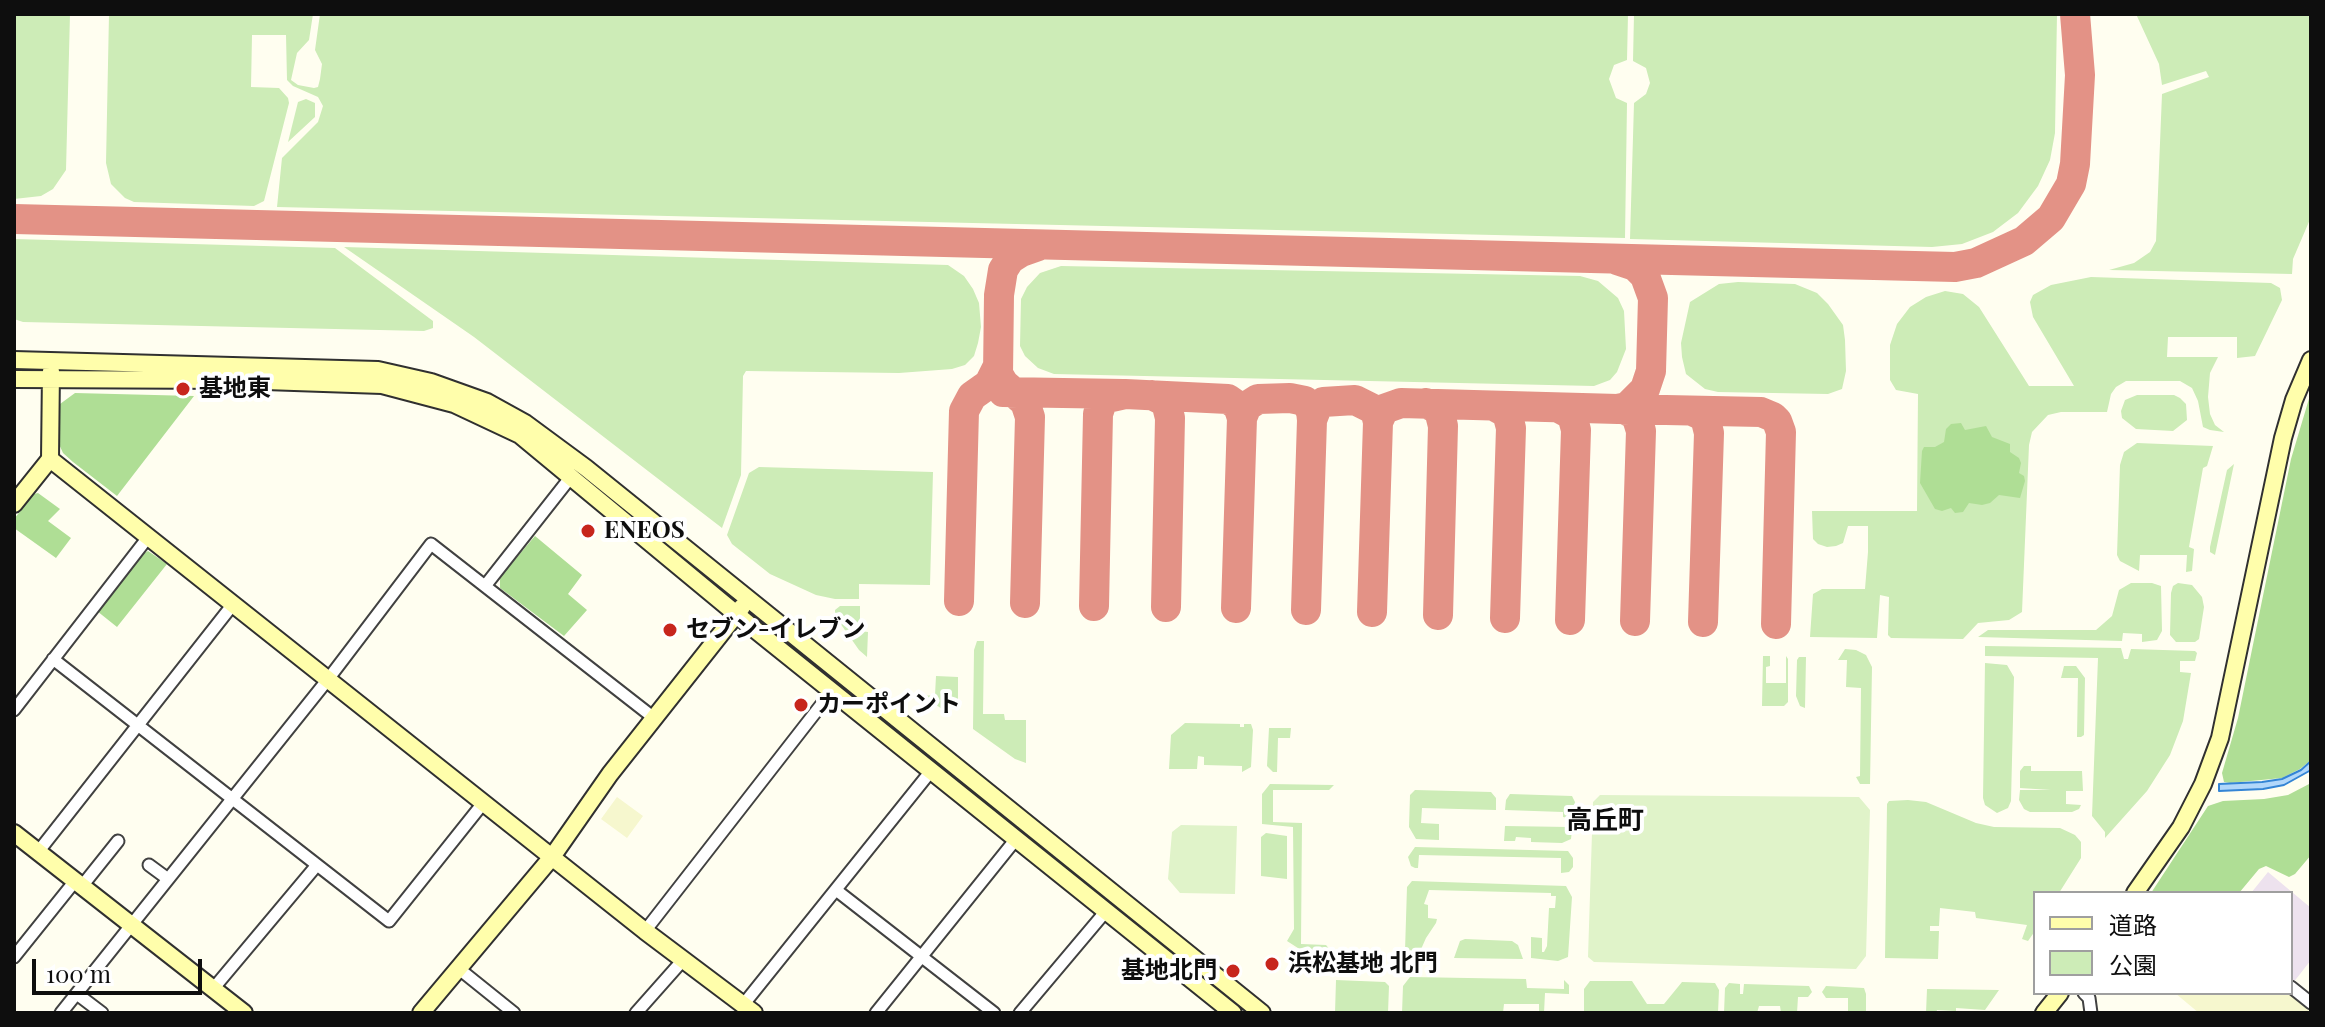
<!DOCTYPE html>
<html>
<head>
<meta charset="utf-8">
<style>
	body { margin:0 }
	#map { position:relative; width:2325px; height:1027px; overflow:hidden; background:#fffef0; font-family:"Playfair Display","Noto Sans JP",serif }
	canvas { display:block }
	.frame { position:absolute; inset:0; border:16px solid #0e0e0e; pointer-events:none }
	.legend { position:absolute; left:2033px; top:891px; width:260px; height:104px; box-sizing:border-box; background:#fff; border:2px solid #9f9f9f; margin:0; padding:10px 14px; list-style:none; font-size:24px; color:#0e0e0e }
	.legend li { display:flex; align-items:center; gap:16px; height:40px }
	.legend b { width:40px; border:2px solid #9f9f9f }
	.scale { position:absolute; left:32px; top:959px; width:170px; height:36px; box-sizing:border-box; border:4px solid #0e0e0e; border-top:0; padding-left:10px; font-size:24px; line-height:28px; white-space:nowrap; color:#0e0e0e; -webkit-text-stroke:6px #fff; paint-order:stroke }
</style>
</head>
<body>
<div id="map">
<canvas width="2325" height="1027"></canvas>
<div class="frame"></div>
<ul class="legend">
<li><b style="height:10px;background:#fffeab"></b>道路</li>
<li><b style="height:22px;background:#cdecb7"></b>公園</li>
</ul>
<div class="scale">100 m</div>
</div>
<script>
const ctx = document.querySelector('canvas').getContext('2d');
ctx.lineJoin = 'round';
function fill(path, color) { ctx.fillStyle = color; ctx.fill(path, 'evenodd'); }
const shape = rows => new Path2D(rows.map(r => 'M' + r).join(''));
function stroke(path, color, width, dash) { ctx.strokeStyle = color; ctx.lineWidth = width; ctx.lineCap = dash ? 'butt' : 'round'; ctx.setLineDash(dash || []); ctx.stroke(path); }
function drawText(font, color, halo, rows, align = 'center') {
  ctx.font = font + ' "Playfair Display","Noto Sans JP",serif'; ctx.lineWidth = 8; ctx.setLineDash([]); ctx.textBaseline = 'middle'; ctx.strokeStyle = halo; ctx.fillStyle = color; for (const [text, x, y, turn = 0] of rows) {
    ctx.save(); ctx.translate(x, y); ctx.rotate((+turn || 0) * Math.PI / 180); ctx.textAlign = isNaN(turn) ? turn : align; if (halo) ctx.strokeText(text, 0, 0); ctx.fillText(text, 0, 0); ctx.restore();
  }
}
fill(shape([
	[2268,872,2311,908,2311,960,2293,983,2291,893,2251,893]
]), '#ede2ee');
fill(shape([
	[617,797,643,816,627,838,601,819],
	[2291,992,2311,1009,2311,1013,2199,1013,2175,993]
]), '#f6f7ce');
fill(shape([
	[14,14,70,14,66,170,53,189,41,196,14,199],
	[109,14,313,14,309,40,297,53,291,80,298,85,314,88,318,87,320,79,322,64,315,50,320,14,1628,14,1627,60,1614,65,1609,79,1616,98,1627,103,1625,238,277,207,282,158,318,122,323,106,318,97,293,86,287,80,286,35,252,35,251,87,279,88,288,98,289,103,264,201,254,206,134,202,125,198,111,184,106,163],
	[1634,14,2057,14,2055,133,2050,160,2038,186,2018,213,1993,232,1962,244,1932,247,1630,239,1634,103,1646,94,1650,83,1646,68,1633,61],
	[2136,14,2311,14,2311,217,2293,259,2292,274,2109,270,2134,263,2150,252,2156,241,2162,94,2209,77,2206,71,2162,85,2159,64],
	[306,99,315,103,315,117,288,142,298,102],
	[14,239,335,248,429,318,433,321,433,328,424,331,23,322,14,319],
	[344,247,948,265,964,276,973,289,979,303,981,327,978,343,974,356,965,365,952,369,899,373,746,371,743,376,741,475,722,528,474,337],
	[1061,266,1580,276,1598,281,1618,298,1624,311,1626,349,1617,372,1610,380,1594,386,1054,374,1038,368,1025,356,1020,346,1021,299,1027,287,1040,273],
	[2091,277,2271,283,2280,288,2282,300,2255,356,2237,358,2237,337,2168,337,2167,357,2218,357,2210,373,2208,397,2210,414,2215,425,2224,432,2210,430,2203,427,2198,401,2192,388,2180,381,2126,381,2116,387,2111,394,2107,412,2061,412,2048,415,2032,432,2029,445,2022,612,2009,620,1978,623,1963,639,1891,638,1888,635,1889,597,1880,595,1877,638,1810,637,1813,594,1822,589,1865,589,1868,552,1868,526,1848,526,1843,543,1836,546,1827,547,1818,544,1813,539,1812,511,1917,511,1918,394,1896,390,1890,380,1890,345,1897,324,1910,307,1926,297,1945,291,1963,294,1979,307,2029,386,2074,386,2033,317,2030,302,2033,295,2051,285],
	[1738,282,1795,284,1817,293,1828,304,1843,325,1845,340,1846,371,1842,389,1828,394,1718,392,1705,389,1686,374,1682,357,1681,343,1690,302,1719,284],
	[2137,395,2174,395,2180,398,2186,404,2187,420,2173,431,2136,429,2122,418,2121,411,2125,400],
	[2137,443,2213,446,2207,466,2203,468,2189,547,2194,549,2192,571,2186,572,2187,555,2140,555,2139,571,2120,561,2117,555,2120,465,2124,452],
	[2234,464,2215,555,2210,552,2210,547,2227,470],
	[759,467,933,472,930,585,859,584,859,599,835,599,816,595,770,574,732,544,727,535,749,473],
	[2131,583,2152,583,2161,586,2162,631,2157,640,2142,642,2142,634,2123,633,2122,641,1978,637,1988,630,2096,630,2112,616,2119,590],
	[2178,583,2192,585,2202,597,2204,607,2199,639,2195,642,2176,642,2170,635,2171,593,2173,586],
	[840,606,860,606,860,631,868,632,867,657,859,650,835,616,835,610],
	[977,641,984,641,983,714,1004,714,1005,720,1026,720,1026,763,1015,759,973,729,974,650],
	[1985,646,2121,648,2124,659,2128,659,2131,649,2195,651,2197,653,2195,661,2180,661,2180,672,2191,673,2183,721,2170,755,2147,791,2105,838,2105,832,2092,816,2098,658,1985,656],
	[1845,649,1856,650,1866,655,1872,667,1870,784,1860,784,1856,777,1860,776,1861,688,1846,687,1847,660,1838,660],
	[1763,656,1770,656,1770,666,1766,667,1766,683,1786,683,1786,656,1788,659,1788,702,1784,706,1762,706],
	[1806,657,1805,708,1800,706,1796,696,1797,660,1799,657],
	[1985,663,2007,665,2014,677,2011,801,2008,808,1997,813,1985,805,1983,798],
	[2064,666,2076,666,2085,678,2084,735,2081,737,2077,737,2078,678,2061,678],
	[936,676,958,677,958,702,945,702,945,711,923,696,935,695],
	[1185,723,1240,724,1240,727,1244,727,1244,724,1251,724,1253,730,1251,767,1242,772,1242,766,1204,765,1204,757,1198,756,1197,769,1169,769,1171,735],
	[1269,728,1291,728,1290,738,1278,738,1277,772,1273,772,1267,766],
	[2024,766,2031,766,2031,771,2082,771,2083,791,2066,791,2066,804,2081,805,2079,809,2072,812,2030,812,2024,809,2019,800,2020,790,2051,790,2020,788,2020,771],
	[1270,784,1334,785,1329,790,1273,790,1273,822,1302,823,1301,944,1326,945,1331,951,1301,950,1287,941,1294,929,1293,827,1262,824,1262,794],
	[1415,790,1491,792,1496,798,1496,810,1422,808,1421,823,1439,824,1439,840,1416,839,1409,827,1410,795],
	[1510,794,1572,796,1575,802,1571,839,1562,843,1531,842,1531,838,1516,837,1515,841,1504,841,1505,826,1569,827,1569,818,1563,817,1563,812,1505,810,1506,800],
	[1908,800,1926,802,1976,823,1994,827,2060,828,2075,835,2081,842,2081,858,2059,893,2035,893,2035,931,2028,941,2022,939,2027,925,1976,918,1975,912,1940,908,1939,926,1930,926,1930,931,1939,931,1938,959,1885,958,1887,804,1889,801],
	[1266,833,1287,836,1287,879,1261,876,1261,837],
	[1415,847,1568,851,1573,858,1573,867,1569,872,1561,873,1561,858,1419,855,1418,868,1415,868,1411,866,1408,857],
	[1412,881,1566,886,1572,897,1568,957,1558,961,1531,958,1531,937,1542,938,1542,952,1544,952,1547,946,1549,908,1555,908,1556,896,1551,896,1551,893,1429,890,1424,904,1428,905,1428,918,1437,919,1436,923,1426,938,1418,956,1413,957,1405,951,1407,887],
	[1465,939,1512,941,1518,945,1523,959,1454,958,1460,941],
	[1410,977,1526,979,1527,988,1564,989,1564,980,1569,985,1569,994,1545,993,1544,1013,1539,1013,1539,1004,1504,1004,1503,1013,1402,1013,1403,986],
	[1336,980,1385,982,1389,986,1388,1013,1335,1013],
	[1590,981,1632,981,1647,1004,1664,1004,1682,982,1715,983,1719,990,1718,1013,1584,1013,1584,989],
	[1729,983,1740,984,1740,994,1743,994,1744,984,1809,986,1812,992,1808,997,1798,997,1797,1013,1781,1013,1780,1006,1759,1006,1757,1013,1724,1013,1725,988],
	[1826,986,1864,988,1866,994,1866,1013,1848,1013,1848,998,1826,998,1822,992],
	[1927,989,1999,990,1985,1010,1956,1008,1956,1011,1937,1010,1936,1013,1926,1013]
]), '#cdecb7');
fill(shape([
	[2311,392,2311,760,2300,769,2282,778,2230,783,2224,782,2222,773,2238,718,2291,459],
	[75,393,194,396,117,496,73,462,63,453,58,442,60,404],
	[1961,423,1965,430,1986,426,1992,437,2010,444,2010,452,2019,458,2021,463,2019,473,2024,476,2025,481,2020,498,1999,495,1990,503,1982,505,1969,503,1963,512,1955,513,1951,508,1942,511,1935,509,1920,483,1922,451,1924,447,1935,447,1944,442,1946,429,1951,424],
	[38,493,60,509,48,521,71,538,56,558,14,528,14,519,34,494],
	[535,536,582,575,568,594,587,610,564,636,500,588,500,577],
	[148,551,167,564,117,627,97,611,143,554],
	[2311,783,2311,855,2295,874,2289,877,2266,866,2259,869,2239,893,2151,893,2208,806,2223,801,2264,799,2288,795]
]), '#afde95');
fill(shape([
	[1600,795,1859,797,1870,810,1866,956,1856,969,1594,962,1588,957,1593,802],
	[1181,825,1237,826,1235,894,1180,893,1168,879,1172,832]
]), '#e0f3c9');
const water = shape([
	[2311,761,2311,770,2284,785,2263,789,2219,791,2219,784,2262,782,2282,779,2301,770,2311,761]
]);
fill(water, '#b1d7fa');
stroke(water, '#3485d5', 2);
stroke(shape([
	[14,219,1955,267,1976,263,2024,241,2051,218,2071,184,2075,164,2080,75,2075,14],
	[1003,392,1123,394],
	[1152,395,1166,402,1170,418,1166,607],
	[1426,403,1439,410,1443,426,1438,615],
	[1494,406,1507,413,1511,428,1505,618],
	[1559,408,1572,415,1576,430,1570,620],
	[1618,409,1761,412,1773,417,1777,421,1781,432,1776,624],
	[1623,409,1636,415,1641,431,1635,621],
	[1692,411,1705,417,1709,433,1703,622],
	[959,601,964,411,972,396,989,384,997,368],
	[1025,603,1030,417,1025,402,1004,384,998,374,999,295,1003,270,1010,259,1021,252,1038,246],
	[1094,606,1098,414,1102,402,1107,398,1125,394,1228,399,1238,406,1242,418,1247,406,1258,399,1290,398,1305,401,1311,411,1312,420,1317,407,1323,402,1355,400,1375,410,1378,422,1384,409,1401,403,1618,409,1627,407,1645,389,1651,371,1653,298,1645,276,1635,266,1617,260],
	[1236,608,1242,418],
	[1306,610,1312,420],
	[1372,612,1378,422]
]), '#e39286', 30);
const street = shape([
	[485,586,570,478],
	[53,659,389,921,484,802],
	[14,710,149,536],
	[38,852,234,603],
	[149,865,168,879],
	[82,886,118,841],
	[836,890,994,1013],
	[645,931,832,691],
	[14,957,75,881],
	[458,968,514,1013],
	[2291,987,2311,1003],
	[213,989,317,865],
	[2084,993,2089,998,2091,1013],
	[77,994,102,1013],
	[743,1005,931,771],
	[61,1013,329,678,431,544,654,718],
	[636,1013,683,960],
	[876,1013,1016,839],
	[1020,1013,1106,911]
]);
const secondary = shape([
	[14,360,378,370,431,382,487,402,525,423,586,468,1262,1013],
	[14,379,236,380,382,385,454,404,520,435,758,632,1233,1013],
	[50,459,645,931,754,1013],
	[14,504,50,459,51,371],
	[14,833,244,1013],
	[2135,893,2181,827,2203,784,2220,738,2283,438,2294,400,2311,360],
	[421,1013,552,857,610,774,742,607],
	[2044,1013,2060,993]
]);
stroke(street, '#414141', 15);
stroke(secondary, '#303030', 20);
stroke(street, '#fff', 11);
stroke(secondary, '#fffeab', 16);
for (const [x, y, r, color] of [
	[183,389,8,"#c7261d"],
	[588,531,8,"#c7261d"],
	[670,630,8,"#c7261d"],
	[801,705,8,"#c7261d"],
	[1272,964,8,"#c7261d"],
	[1233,971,8,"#c7261d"]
]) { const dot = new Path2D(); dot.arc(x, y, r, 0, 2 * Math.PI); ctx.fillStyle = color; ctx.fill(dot); stroke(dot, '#fff', 3); }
drawText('bold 24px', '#0e0e0e', '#fff', [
	["基地東",199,389],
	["ENEOS",604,531],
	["セブン-イレブン",686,630],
	["カーポイント",817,705],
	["浜松基地 北門",1288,964],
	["基地北門",1217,971,"right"]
], 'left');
drawText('bold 26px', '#0e0e0e', '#fff', [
	["高丘町",1605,821]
]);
</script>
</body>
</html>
